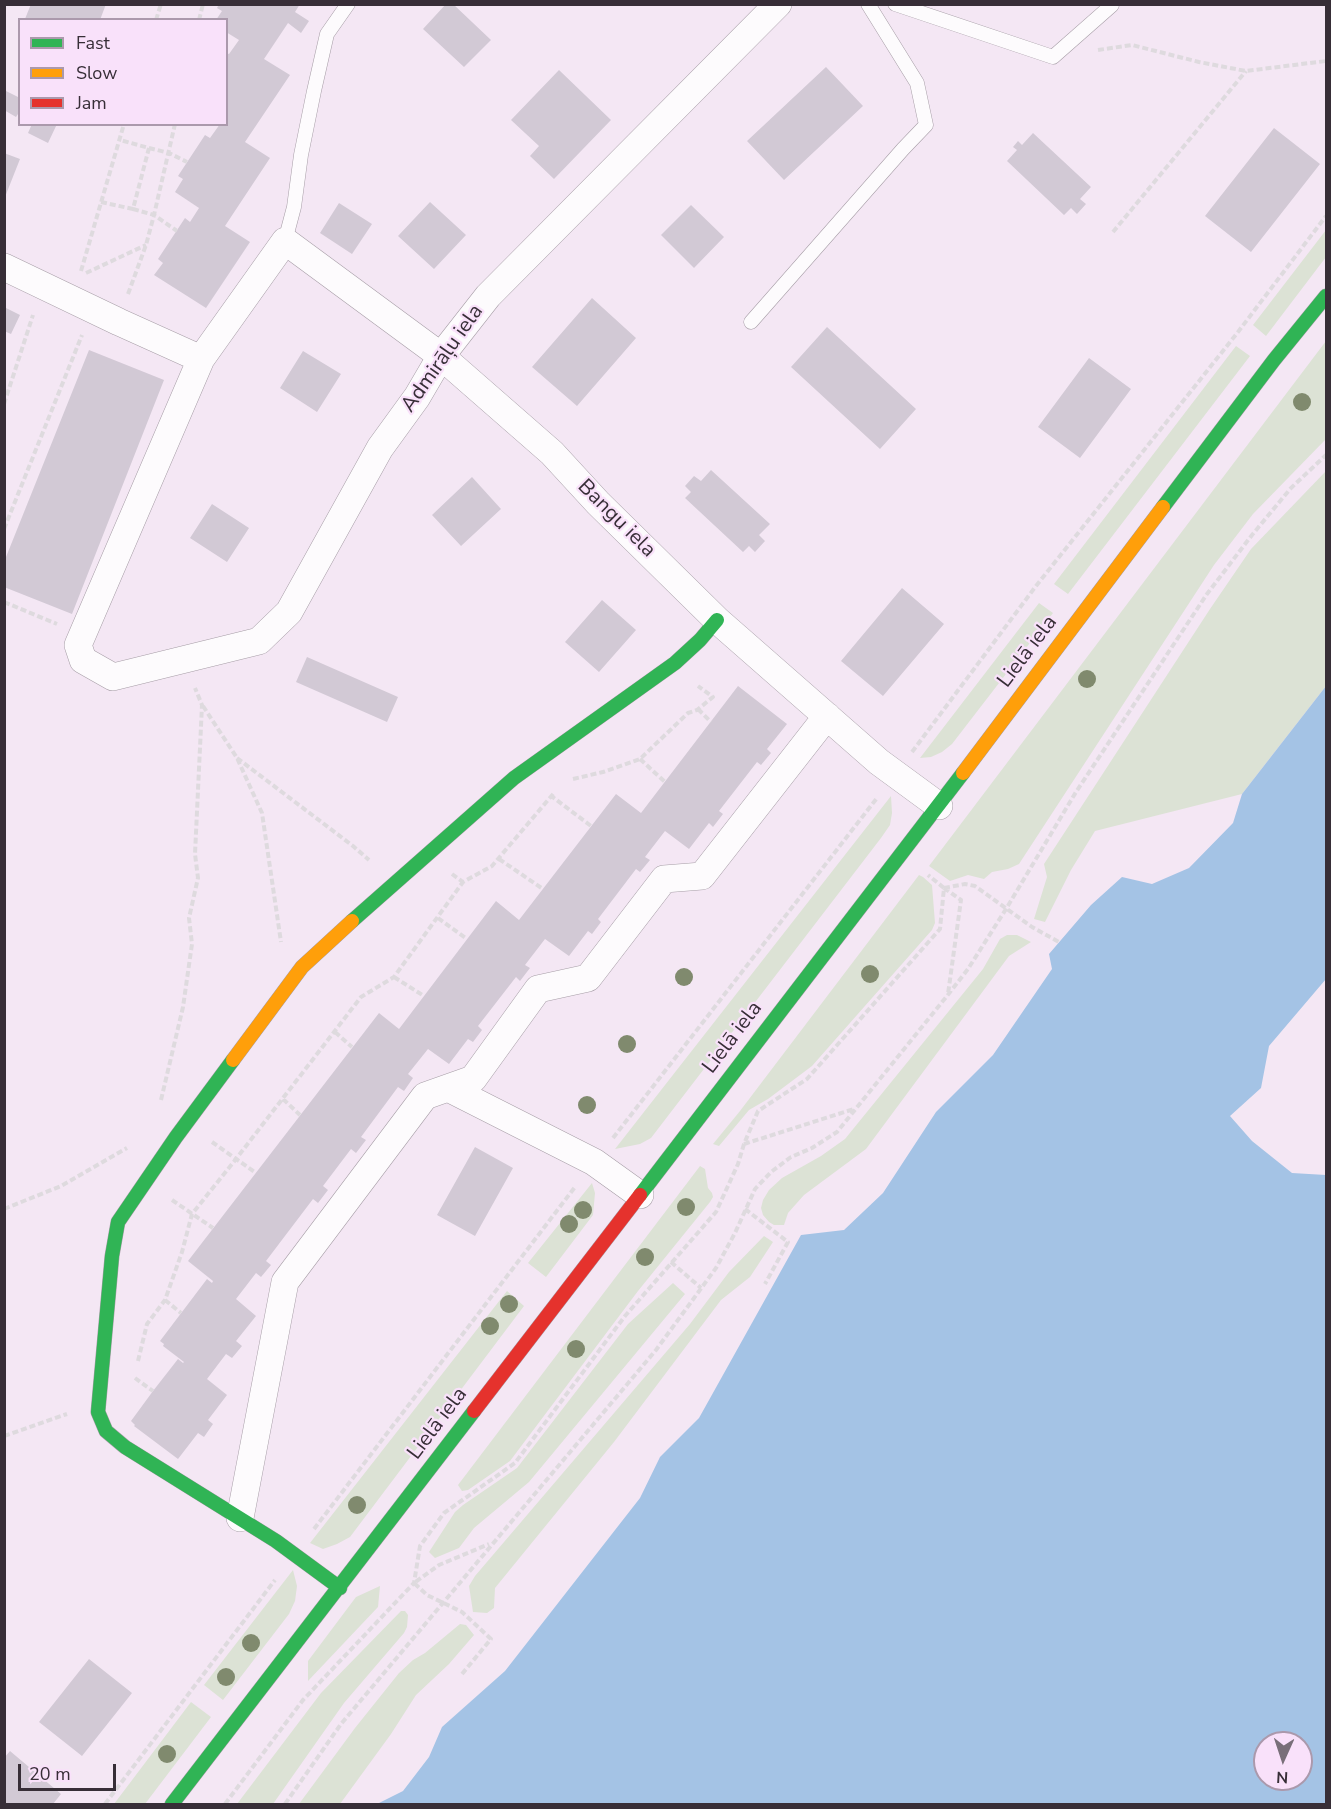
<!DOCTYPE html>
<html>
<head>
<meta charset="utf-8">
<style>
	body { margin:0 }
	#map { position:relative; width:1331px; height:1809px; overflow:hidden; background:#f4e7f4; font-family:"Nunito Sans",sans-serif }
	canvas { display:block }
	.frame { position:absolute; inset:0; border:6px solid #372e37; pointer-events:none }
	.legend { position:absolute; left:18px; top:18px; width:210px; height:108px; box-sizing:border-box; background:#f9e1fa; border:2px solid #ab99ac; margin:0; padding:8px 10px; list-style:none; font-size:18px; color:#372e37 }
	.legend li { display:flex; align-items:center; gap:12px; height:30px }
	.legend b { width:30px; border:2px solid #ab99ac }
	.north { position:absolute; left:1253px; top:1731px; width:60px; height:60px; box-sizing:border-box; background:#f9e1fa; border:2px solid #ab99ac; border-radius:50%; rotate:183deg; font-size:16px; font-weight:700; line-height:24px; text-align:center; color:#372e37 }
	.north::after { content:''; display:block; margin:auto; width:21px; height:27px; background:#796f79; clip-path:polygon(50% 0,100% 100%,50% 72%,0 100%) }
	.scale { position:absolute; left:18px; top:1764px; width:98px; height:27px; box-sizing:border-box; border:3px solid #372e37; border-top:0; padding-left:8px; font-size:18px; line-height:21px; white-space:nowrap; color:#372e37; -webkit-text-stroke:4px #f9e1fa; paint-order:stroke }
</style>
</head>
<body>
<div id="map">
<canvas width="1331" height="1809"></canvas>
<div class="frame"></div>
<ul class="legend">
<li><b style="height:8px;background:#30b455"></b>Fast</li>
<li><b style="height:8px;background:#ff9f0a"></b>Slow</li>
<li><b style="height:8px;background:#e5322d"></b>Jam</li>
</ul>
<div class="north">N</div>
<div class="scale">20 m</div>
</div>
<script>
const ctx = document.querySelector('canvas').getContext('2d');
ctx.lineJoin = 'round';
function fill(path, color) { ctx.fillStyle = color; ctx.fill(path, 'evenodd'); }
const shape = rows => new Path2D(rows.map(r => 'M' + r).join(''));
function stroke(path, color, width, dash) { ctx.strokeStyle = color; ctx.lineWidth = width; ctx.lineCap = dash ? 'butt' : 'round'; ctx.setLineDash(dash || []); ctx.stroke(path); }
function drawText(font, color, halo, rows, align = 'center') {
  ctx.font = font + ' "Nunito Sans",sans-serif'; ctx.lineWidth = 4.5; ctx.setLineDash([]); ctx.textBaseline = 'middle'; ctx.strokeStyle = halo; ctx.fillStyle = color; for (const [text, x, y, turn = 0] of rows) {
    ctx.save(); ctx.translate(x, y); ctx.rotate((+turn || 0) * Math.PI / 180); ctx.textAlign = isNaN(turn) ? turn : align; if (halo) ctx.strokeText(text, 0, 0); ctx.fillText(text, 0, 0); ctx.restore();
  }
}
fill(shape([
	[1326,230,1326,257,1266,336,1253,325],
	[1326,341,1326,439,1253,514,1214,565,1019,864,1008,869,992,872,984,879,968,875,950,881,929,866],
	[1236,346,1250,356,1068,594,1054,584],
	[1326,471,1326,686,1242,794,1095,831,1071,870,1045,922,1034,919,1047,877,1044,864,1210,609,1251,549],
	[1039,603,1053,613,952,744,942,752,931,757,920,758],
	[891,796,892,813,890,825,881,838,651,1138,640,1144,615,1149],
	[919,875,923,877,932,885,935,923,932,930,812,1066,768,1099,749,1110,719,1146,713,1144,740,1111],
	[1007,935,1017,935,1031,942,1009,956,866,1149,804,1195,788,1213,784,1225,774,1225,769,1222,763,1215,761,1208,763,1200,769,1190,782,1178,821,1156,845,1139,983,969,1000,939],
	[700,1166,705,1169,708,1188,712,1193,713,1197,710,1202,638,1291,510,1461,468,1490,462,1491,458,1485],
	[592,1183,595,1193,593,1215,546,1277,528,1263],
	[764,1236,773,1242,750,1277,721,1300,614,1442,495,1588,494,1608,487,1613,473,1612,469,1586,475,1576,690,1324,729,1272],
	[673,1283,685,1294,529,1482,474,1528,459,1548,435,1558,429,1552,455,1512,463,1505,517,1468,628,1324],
	[507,1291,524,1306,350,1537,337,1544,323,1549,310,1543],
	[293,1570,297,1586,295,1601,289,1614,223,1700,204,1685],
	[380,1586,378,1607,308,1681,308,1661,356,1597],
	[401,1611,405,1611,408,1615,407,1627,404,1633,344,1703,273,1804,237,1804,321,1693],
	[460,1624,466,1625,474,1635,449,1664,416,1695,391,1734,340,1804,299,1804,355,1728,399,1673,413,1660,425,1653],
	[191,1702,211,1717,145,1804,114,1804]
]), '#dce2d5');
fill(shape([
	[1326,686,1326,979,1269,1046,1261,1088,1230,1116,1252,1141,1292,1173,1326,1175,1326,1804,377,1804,403,1791,429,1757,442,1727,505,1671,640,1498,660,1457,699,1418,801,1235,844,1230,883,1193,936,1112,993,1055,1052,969,1049,954,1091,905,1122,877,1152,884,1189,868,1233,823,1242,794],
	[1265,1743,1301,1743,1301,1779,1265,1779]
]), '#a4c3e5');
fill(shape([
	[31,4,106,4,100,20,27,20,25,19],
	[219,4,300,4,295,12,309,21,301,33,288,23,264,59,290,75,245,142,270,158,225,226,250,242,206,308,154,275,163,263,158,259,185,218,190,222,199,208,175,192,183,179,178,176,205,135,210,138,220,124,226,124,226,53,229,54,239,40,226,32,226,20,216,20,222,11,217,8],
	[446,4,453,4,491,40,464,67,423,29],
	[826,67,863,106,784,180,747,141],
	[559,70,611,120,554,179,530,156,539,146,511,120],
	[4,90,20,98,20,111,16,117,4,110],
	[32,124,57,124,48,143,28,133],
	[1274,128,1320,164,1251,252,1205,216],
	[1033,133,1091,187,1080,199,1086,204,1077,214,1071,208,1064,215,1007,161,1017,150,1013,147,1018,141,1022,145],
	[4,153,20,159,5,197,4,197],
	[430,202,466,235,434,269,398,236],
	[339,203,372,224,352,254,320,233],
	[691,205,724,237,694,268,661,235],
	[592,298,636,338,577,406,532,367],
	[4,307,20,315,11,334,4,331],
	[827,327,916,409,880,449,791,367],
	[89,350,164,380,72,614,4,587,4,562],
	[303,351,341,374,317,412,280,388],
	[1089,358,1131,389,1080,458,1038,427],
	[711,470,770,524,759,535,765,541,755,552,749,546,743,552,685,498,691,492,685,486,694,476,701,481],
	[472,477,501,509,461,546,432,515],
	[212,504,249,528,227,562,190,538],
	[902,588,944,624,883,696,841,661],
	[602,600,636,630,599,672,565,642],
	[307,657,398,697,387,722,296,682],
	[738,686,787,724,767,749,771,753,761,765,757,762,719,811,723,814,713,827,709,823,689,849,665,831,645,857,650,860,640,872,636,869,598,919,601,922,592,934,588,931,569,956,545,939,525,965,530,968,520,981,516,977,478,1026,482,1030,473,1042,468,1039,449,1064,428,1049,408,1074,413,1078,404,1091,398,1087,361,1137,366,1140,356,1153,351,1149,323,1186,328,1190,318,1203,313,1199,266,1261,271,1265,261,1277,256,1273,236,1299,256,1316,236,1341,242,1346,232,1358,226,1354,207,1379,227,1395,208,1420,213,1424,204,1437,198,1433,178,1459,134,1426,135,1425,131,1421,153,1391,178,1359,183,1363,184,1362,163,1346,164,1344,160,1341,207,1279,212,1283,213,1281,188,1261,379,1013,399,1029,496,901,519,920,616,794,641,813],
	[475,1147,513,1168,475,1236,437,1215],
	[89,1659,132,1693,82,1756,39,1722],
	[10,1751,61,1794,53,1804,4,1804,4,1758]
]), '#d2c9d5');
const lane = shape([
	[895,4,1053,57,1112,5],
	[285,241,294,207,301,155,314,91,327,34,348,4],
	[751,322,903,149,926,125,917,83,868,4]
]);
const street = shape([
	[4,267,119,322,201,359,285,241,441,356,552,453,598,503,717,620,879,762,939,806],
	[201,359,78,645,83,660,113,677,259,641,289,612,380,448,417,397,441,356,488,296,778,4],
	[448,1088,594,1162,640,1195],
	[240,1518,285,1282,425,1096,473,1079,538,989,588,978,664,879,702,876,827,716]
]);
const fast = shape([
	[1163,507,1274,360,1326,296],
	[352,921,514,778,675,663,700,640,717,620],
	[233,1060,176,1137,118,1222,112,1256,98,1412,106,1431,125,1447,276,1541,340,1588],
	[640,1195,963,773],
	[172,1804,474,1411]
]);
const slow = shape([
	[963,773,1163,507],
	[233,1060,302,967,352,921]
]);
const jam = shape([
	[474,1411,640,1195]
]);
stroke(lane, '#a69da6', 15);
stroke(street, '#a69da6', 28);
stroke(fast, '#a69da6', 15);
stroke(slow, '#a69da6', 15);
stroke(jam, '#a69da6', 15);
stroke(shape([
	[156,20,161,4],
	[199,20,203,4],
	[1098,50,1132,45,1199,62,1246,71,1326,61],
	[149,148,169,153,187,162],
	[101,202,133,209,149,148,120,140],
	[133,209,154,215,177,231],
	[1113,232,1246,71],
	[81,271,124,124],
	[86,273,146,245],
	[128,294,146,245,154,215,175,124],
	[4,404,33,315],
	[4,529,82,335],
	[4,602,57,624],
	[203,706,237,758,262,813,281,942],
	[698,709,711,722],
	[912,752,1036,586,1238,332,1326,216],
	[237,758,353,846,369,860],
	[640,759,665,782],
	[573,779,603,772,640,759,688,713,697,710,713,697,698,686],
	[550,795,591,826],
	[499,859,543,889],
	[452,874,463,882],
	[944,888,965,884,975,886,1032,927,1059,942],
	[944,888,961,900,948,994],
	[438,918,467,939],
	[394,977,424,996],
	[335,1032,352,1047],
	[283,1099,300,1115],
	[161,1100,183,1007,192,944,189,918,198,878,195,854,202,705,195,688],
	[613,1138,877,798],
	[212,1142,256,1173],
	[744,1144,854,1109],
	[172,1200,213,1228],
	[4,1209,61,1186,127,1148],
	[745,1209,788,1242,765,1284],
	[671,1262,701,1288],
	[165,1300,181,1313],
	[138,1361,147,1324,165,1300,182,1252,192,1214,236,1159,361,997,394,977,463,882,492,866,554,793],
	[135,1378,153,1391],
	[4,1436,67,1414],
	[314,1529,575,1187],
	[462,1674,491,1639,462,1612,427,1595,414,1583,439,1565,489,1544],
	[105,1804,275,1580],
	[225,1804,303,1700,414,1583,420,1546,444,1513,515,1463,625,1316,716,1212,738,1164,744,1144,758,1111,807,1079,940,929,944,888,928,875],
	[285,1804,341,1724,656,1350,716,1268,735,1233,755,1189,771,1172,791,1157,812,1148,837,1132,947,996,968,969,1006,909,1076,792,1207,594,1252,535,1291,488,1326,455]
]), '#dedade', 4, [6, 3]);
stroke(lane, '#fdfbfd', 14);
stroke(street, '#fdfbfd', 27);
stroke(fast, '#30b455', 14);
stroke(slow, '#ff9f0a', 14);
stroke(jam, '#e5322d', 14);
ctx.fillStyle = '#808a6e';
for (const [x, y] of [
	[1302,402],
	[1087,679],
	[870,974],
	[684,977],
	[627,1044],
	[587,1105],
	[686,1207],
	[583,1210],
	[569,1224],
	[645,1257],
	[509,1304],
	[490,1326],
	[576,1349],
	[357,1505],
	[251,1643],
	[226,1677],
	[167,1754]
]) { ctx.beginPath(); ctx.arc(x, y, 9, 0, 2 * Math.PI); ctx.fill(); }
drawText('21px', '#372e37', '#f9e1fa', [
	["Admirāļu iela",443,359,-55],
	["Bangu iela",616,519,45],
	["Lielā iela",1028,652,-53],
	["Lielā iela",733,1038,-53],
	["Lielā iela",438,1424,-53]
]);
</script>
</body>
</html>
